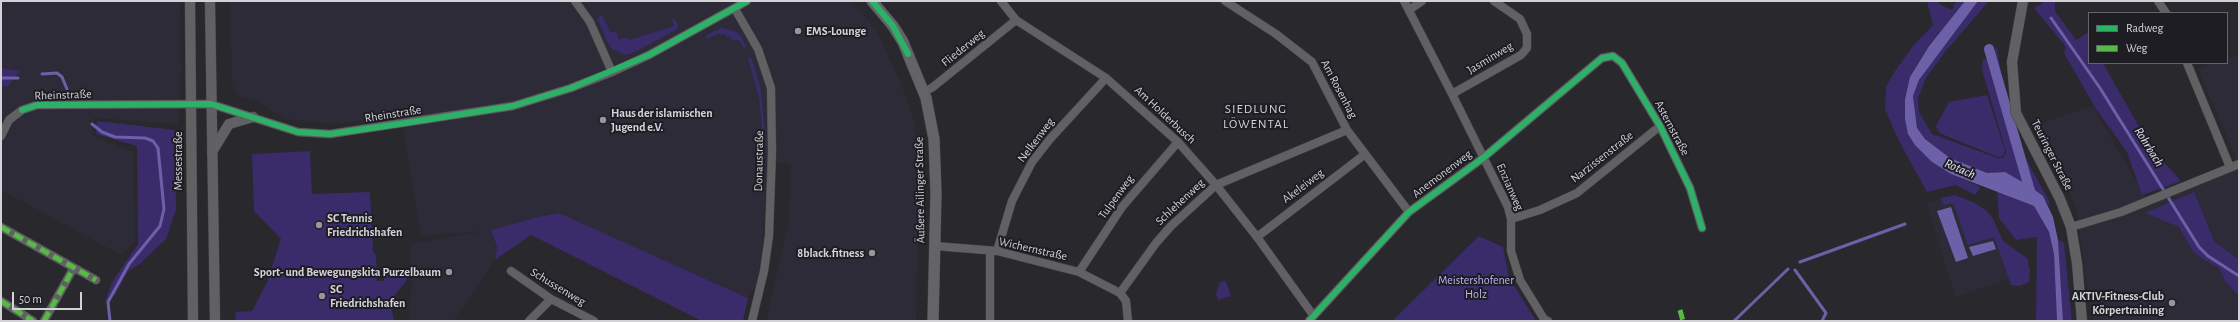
<!DOCTYPE html>
<html>
<head>
<meta charset="utf-8">
<style>
	body { margin:0 }
	#map { position:relative; width:2240px; height:322px; overflow:hidden; background:#28282d; font-family:"Alegreya Sans",sans-serif }
	canvas { display:block }
	.frame { position:absolute; inset:0; border:2px solid #d2d2d7; pointer-events:none }
	.legend { position:absolute; left:2088px; top:12px; width:140px; height:52px; box-sizing:border-box; background:#1e1d24; border:1px solid #66656c; margin:0; padding:5px 7px; list-style:none; font-size:12px; color:#d2d2d7 }
	.legend li { display:flex; align-items:center; gap:8px; height:20px }
	.legend b { width:20px; border:1px solid #66656c }
	.scale { position:absolute; left:12px; top:292px; width:70px; height:18px; box-sizing:border-box; border:2px solid #d2d2d7; border-top:0; padding-left:5px; font-size:12px; line-height:14px; white-space:nowrap; color:#d2d2d7; -webkit-text-stroke:3px #1e1d24; paint-order:stroke }
</style>
</head>
<body>
<div id="map">
<canvas width="2240" height="322"></canvas>
<div class="frame"></div>
<ul class="legend">
<li><b style="height:5px;background:#2db169"></b>Radweg</li>
<li><b style="height:5px;background:#58b947"></b>Weg</li>
</ul>
<div class="scale">50 m</div>
</div>
<script>
const ctx = document.querySelector('canvas').getContext('2d');
ctx.lineJoin = 'round';
function fill(path, color) { ctx.fillStyle = color; ctx.fill(path, 'evenodd'); }
const shape = rows => new Path2D(rows.map(r => 'M' + r).join(''));
function stroke(path, color, width, dash) { ctx.strokeStyle = color; ctx.lineWidth = width; ctx.lineCap = dash ? 'butt' : 'round'; ctx.setLineDash(dash || []); ctx.stroke(path); }
function drawText(font, color, halo, rows, align = 'center') {
  ctx.font = font + ' "Alegreya Sans",sans-serif'; ctx.lineWidth = 4; ctx.setLineDash([]); ctx.textBaseline = 'middle'; ctx.strokeStyle = halo; ctx.fillStyle = color; for (const [text, x, y, turn = 0] of rows) {
    ctx.save(); ctx.translate(x, y); ctx.rotate((+turn || 0) * Math.PI / 180); ctx.textAlign = isNaN(turn) ? turn : align; if (halo) ctx.strokeText(text, 0, 0); ctx.fillText(text, 0, 0); ctx.restore();
  }
}
fill(shape([
	[1,1,180,1,181,72,178,124,94,118,92,136,133,151,135,241,121,255,1,190],
	[230,1,852,1,876,29,900,81,914,120,919,169,916,321,766,321,789,220,791,164,768,161,761,262,755,288,748,298,559,213,537,217,491,230,497,247,495,260,453,321,408,321,412,283,410,244,484,231,421,236,401,115,334,124,285,119,260,103,236,95,232,83],
	[2239,54,2239,321,2092,321,2076,207,2035,125,2093,106,2149,204,2237,161,2198,69,2214,63,2227,63,2227,58],
	[1955,194,1970,239,1993,232,2009,279,1956,297,1926,204]
]), '#2c2b37');
fill(shape([
	[1927,1,1938,1,1939,4,1952,10,1956,1,1965,1,1929,45,1910,77,1905,99,1932,162,1951,174,1981,187,1975,195,1956,185,1927,192,1897,137,1885,109,1886,87,1895,71,1913,46,1933,25],
	[1978,1,1989,1,1945,52,1926,78,1918,98,1919,112,1932,134,1998,158,2004,157,2006,151,1982,70,1983,59,1990,59,1993,50,1997,48,2004,96,2002,101,2015,146,2025,157,2049,201,2049,206,2043,196,2031,187,2005,172,1987,173,1950,158,1925,139,1917,128,1913,96,1919,80],
	[2041,1,2055,1,2055,11,2076,40,2089,32,2089,63,2107,63,2104,65,2138,125,2162,160,2181,181,2142,195,2127,152,2096,109,2064,53,2066,47,2034,8,2042,4],
	[602,15,611,33,616,31,619,40,627,37,629,40,674,26,672,19,675,19,679,26,676,30,635,52,625,55,612,49,608,43,597,18],
	[721,28,735,31,740,35,746,47,744,48,739,40,732,40,730,36,726,37,725,34,721,35,720,33,707,39,705,36],
	[751,57,760,86,762,102,766,146,764,146,759,98,748,58],
	[1,68,20,71,7,87,1,86],
	[1987,95,2005,150,2003,156,1998,157,1939,133,1936,126,1949,102],
	[97,121,175,130,176,210,166,239,140,264,128,271,115,295,105,302,112,282,138,244,137,146,96,134],
	[310,151,312,194,370,192,373,251,376,255,377,281,384,281,384,275,395,270,406,272,407,280,390,301,394,321,236,321,235,312,252,311,267,282,281,239,254,211,252,154],
	[1997,191,2034,206,2049,232,2054,254,2057,321,2036,321,2037,237,2016,240,1999,218],
	[2194,192,2214,241,2239,260,2239,296,2225,281,2219,268,2194,253,2179,227,2145,213],
	[1955,195,1973,202,1987,211,1993,219,2003,241,2027,258,2030,271,2029,282,2020,286,2011,285,1994,237,1968,245,1953,203,1944,205,1940,198],
	[559,213,748,298,743,321,702,321,531,235,495,260,497,247,491,230,537,217],
	[1479,236,1503,247,1509,277,1536,321,1392,321],
	[2058,240,2064,243,2072,321,2063,321],
	[1226,281,1231,296,1218,300,1216,294,1220,282]
]), '#3a2b6b');
fill(shape([
	[1965,1,1978,1,1919,80,1913,96,1917,128,1925,139,1950,158,1987,173,2005,172,2031,187,2043,196,2053,217,2058,240,2063,321,2057,321,2054,254,2049,232,2034,206,1951,174,1932,162,1915,145,1908,134,1905,119,1905,99,1910,77,1929,46],
	[1951,207,1968,258,1956,262,1937,211],
	[1993,241,1996,249,1973,256,1969,247]
]), '#6c60a9');
stroke(shape([
	[2051,18,2100,88,2199,247,2208,256,2239,276],
	[42,74,57,73,62,77,67,89],
	[1,78,18,78],
	[92,124,102,132,115,137,145,138,153,141,158,148,164,209,160,226,129,264,108,302,110,321],
	[1800,262,1905,224],
	[1795,270,1826,313,1822,321],
	[1734,321,1788,269]
]), '#6c60a9', 3);
stroke(shape([
	[1989,49,2030,191]
]), '#6c60a9', 10);
const minor = shape([
	[575,1,590,22,612,72],
	[1001,1,1016,20,1106,78,1178,142,1216,185,1257,237,1313,315],
	[1225,1,1276,34,1312,62,1347,130,1409,212],
	[1404,1,1452,94,1508,207,1511,219,1511,251,1520,280,1544,319,1548,321],
	[2158,1,2166,13],
	[735,9,758,49,771,88,772,152,769,236,764,271,752,321],
	[1409,10,1422,1],
	[2187,63,2230,167],
	[923,93,933,87,1016,20],
	[1452,94,1521,55,1527,48,1527,34,1520,19,1494,1],
	[1,136,9,120,22,110,37,105,211,104,298,132,330,134,513,106,571,88,612,72,649,55,747,1],
	[1511,219,1540,210,1577,193,1660,126],
	[1,227,96,280],
	[2071,227,2121,212,2239,164],
	[1257,237,1364,155],
	[935,246,997,251,1079,272,1120,293,1126,301,1128,321],
	[990,251,990,321],
	[997,251,1012,201,1032,162,1050,139,1106,78],
	[511,271,551,299,594,321],
	[1079,272,1122,207,1178,142],
	[1120,293,1156,243,1171,226,1216,185,1347,130],
	[1,301,33,321],
	[44,321,73,269],
	[529,321,551,299],
	[1309,321,1409,212,1483,158,1602,58,1613,56,1622,63,1660,126,1690,188,1702,228]
]);
const tertiary = shape([
	[190,1,193,321],
	[210,1,215,321],
	[2023,1,2012,62,2016,113,2060,199,2071,227,2077,263,2082,321],
	[212,152,229,124,253,117]
]);
const secondary = shape([
	[872,1,893,26,903,42,926,98,934,139,936,193,933,321]
]);
stroke(minor, '#444447', 9);
stroke(tertiary, '#444447', 11);
stroke(secondary, '#444447', 12);
stroke(minor, '#616164', 8);
stroke(tertiary, '#616164', 10);
stroke(secondary, '#646468', 11);
stroke(shape([
	[1,227,96,280],
	[1,301,33,321],
	[1680,310,1683,321],
	[44,321,73,269]
]), '#58b947', 5, [10, 5]);
stroke(shape([
	[872,1,893,26,908,54],
	[22,110,37,105,211,104,298,132,330,134,399,124,513,106,571,88,649,55,747,1],
	[1309,321,1409,212,1483,158,1602,58,1613,56,1622,63,1660,126,1690,188,1702,228]
]), '#2db169', 6);
for (const [x, y, r, color] of [
	[798,31,4,"#96969c"],
	[603,120,4,"#96969c"],
	[319,225,4,"#96969c"],
	[872,253,4,"#96969c"],
	[449,272,4,"#96969c"],
	[322,296,4,"#96969c"],
	[2172,303,4,"#96969c"]
]) { const dot = new Path2D(); dot.arc(x, y, r, 0, 2 * Math.PI); ctx.fillStyle = color; ctx.fill(dot); stroke(dot, '#1e1d24', 1.5); }
drawText('bold 12px', '#d2d2d7', '#1e1d24', [
	["EMS-Lounge",806,31],
	["Haus der islamischen",611,113],
	["Jugend e.V.",611,127],
	["SC Tennis",327,218],
	["Friedrichshafen",327,232],
	["8black.fitness",864,253,"right"],
	["Sport- und Bewegungskita Purzelbaum",441,272,"right"],
	["SC",330,289],
	["Friedrichshafen",330,303],
	["AKTIV-Fitness-Club",2164,296,"right"],
	["Körpertraining",2164,310,"right"]
], 'left');
drawText('12px', '#d2d2d7', '#1e1d24', [
	["Fliederweg",963,48,-39],
	["Jasminweg",1490,58,-31],
	["Am Rosenhag",1339,89,62],
	["Rheinstraße",63,95,-2],
	["Rheinstraße",393,114,-9],
	["Am Holderbusch",1165,115,43],
	["Asternstraße",1672,128,62],
	["Nelkenweg",1036,140,-53],
	["Teuringer Straße",2052,155,63],
	["Narzissenstraße",1602,157,-38],
	["Messestraße",178,161,-90],
	["Donaustraße",759,161,-89],
	["Anemonenweg",1442,174,-37],
	["Akeleiweg",1303,186,-37],
	["Enzianweg",1510,187,66],
	["Äußere Ailinger Straße",920,190,-91],
	["Tulpenweg",1116,197,-54],
	["Schlehenweg",1180,202,-43],
	["Wichernstraße",1033,249,13],
	["Schussenweg",558,287,31]
]);
drawText('12px', '#bdb5f5', '#1e1d24', [
	["Meistershofener",1476,280],
	["Holz",1476,294]
]);
ctx.letterSpacing = '1px';
drawText('13px', '#d2d2d7', '#1e1d24', [
	["SIEDLUNG",1256,109],
	["LÖWENTAL",1256,124]
]);
ctx.letterSpacing = '0px';
drawText('italic 13px', '#e3e1f7', '#1e1d24', [
	["Rohrbach",2149,147,58],
	["Rotach",1960,169,23]
]);
</script>
</body>
</html>
